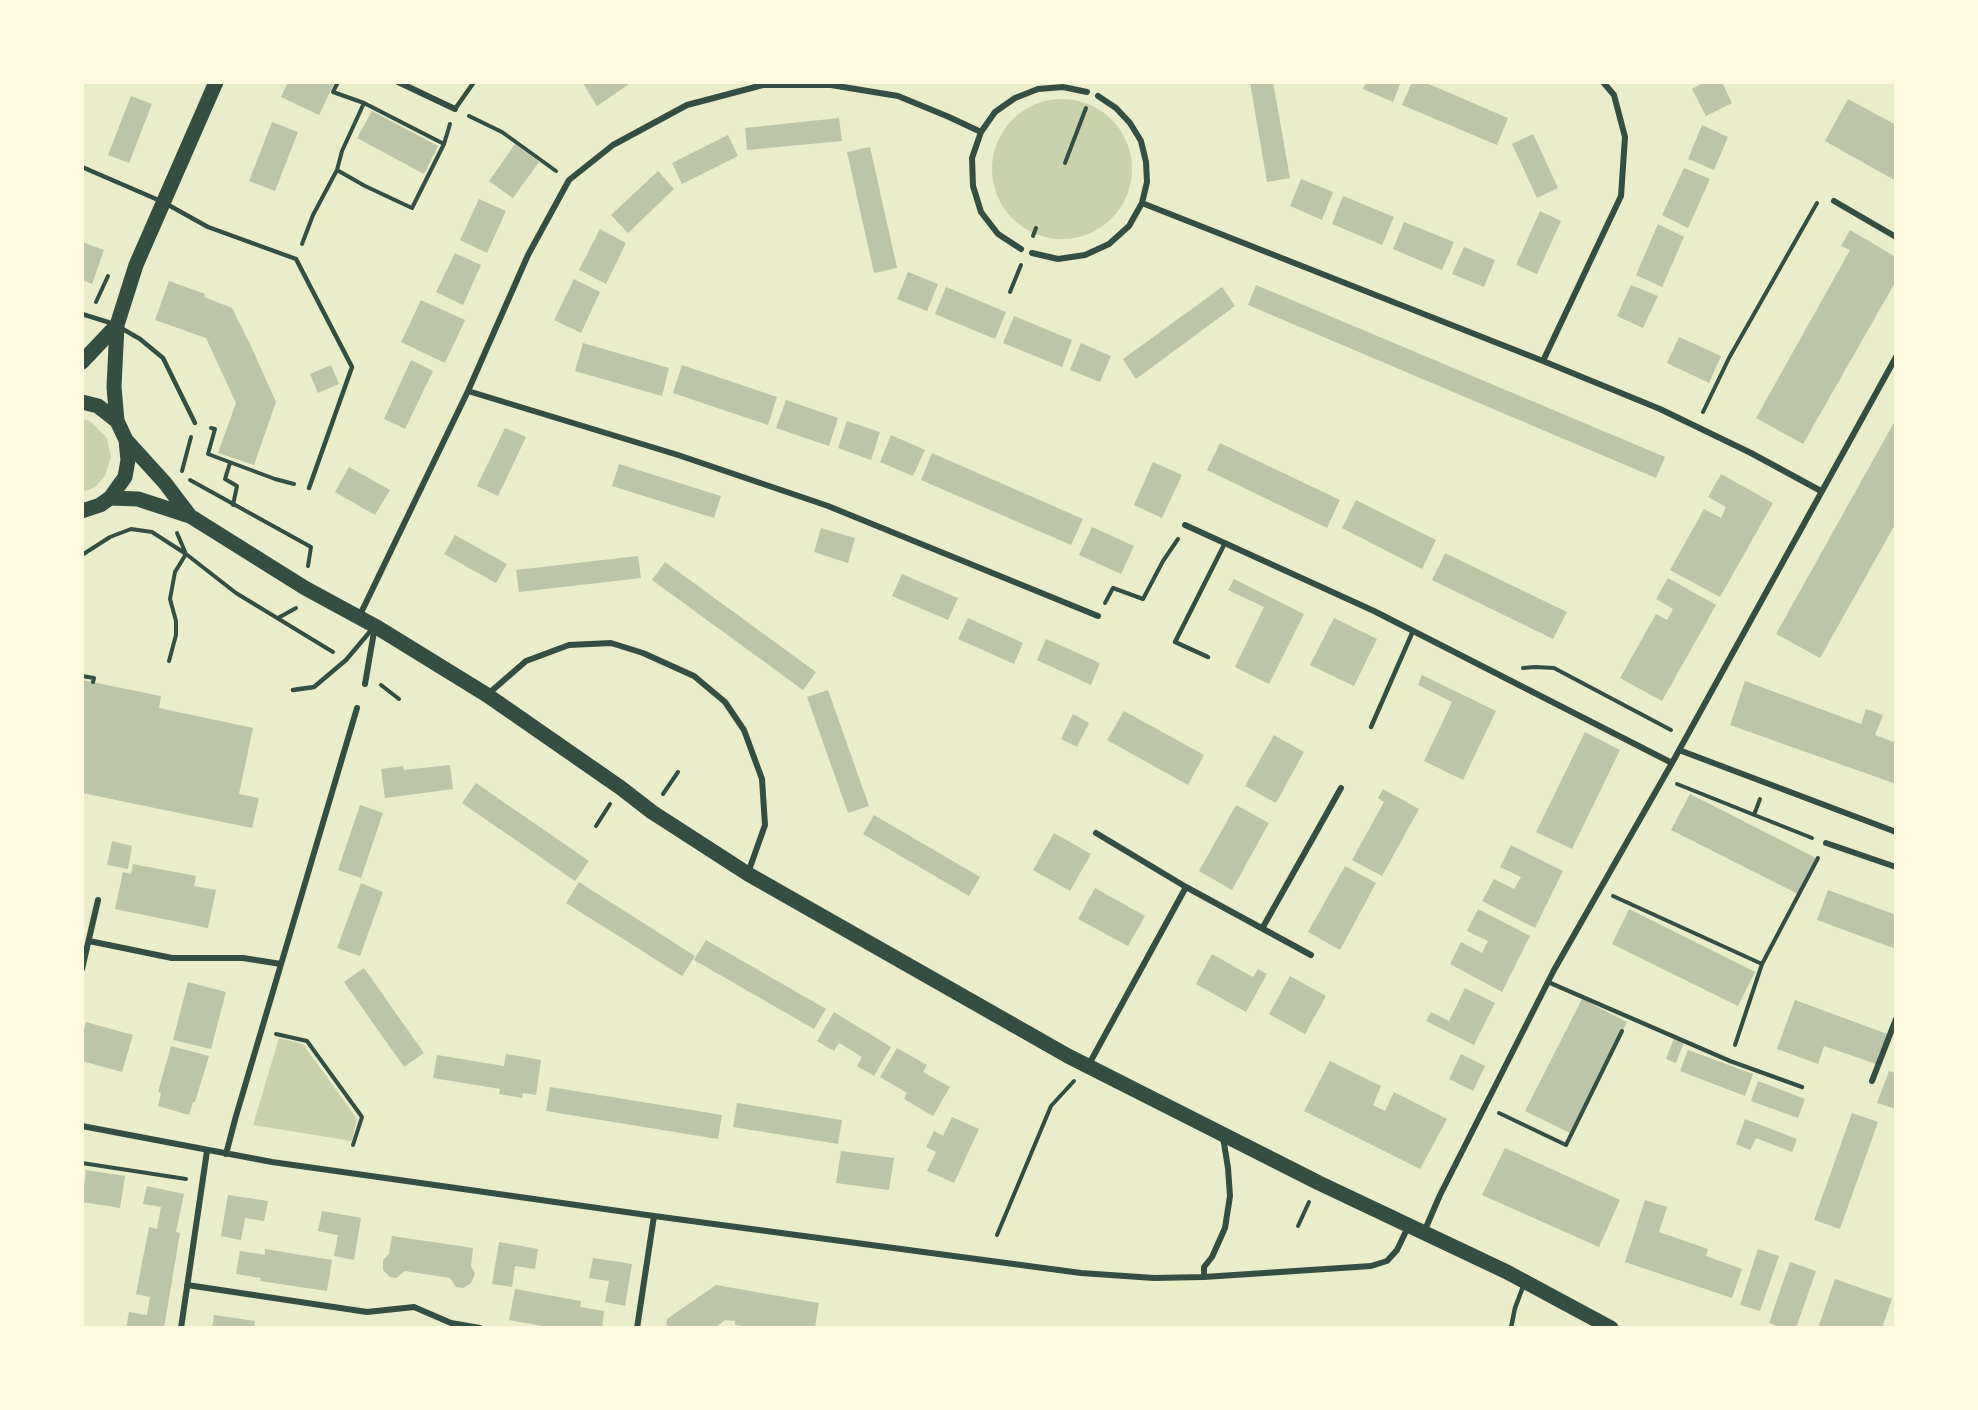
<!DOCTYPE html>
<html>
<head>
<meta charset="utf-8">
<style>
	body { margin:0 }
	#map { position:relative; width:1978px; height:1410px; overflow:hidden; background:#e9edc9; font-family:Spectral,serif }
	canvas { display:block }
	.frame { position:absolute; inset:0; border:84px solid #fefae0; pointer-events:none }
</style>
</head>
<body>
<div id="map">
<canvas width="1978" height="1410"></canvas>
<div class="frame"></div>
</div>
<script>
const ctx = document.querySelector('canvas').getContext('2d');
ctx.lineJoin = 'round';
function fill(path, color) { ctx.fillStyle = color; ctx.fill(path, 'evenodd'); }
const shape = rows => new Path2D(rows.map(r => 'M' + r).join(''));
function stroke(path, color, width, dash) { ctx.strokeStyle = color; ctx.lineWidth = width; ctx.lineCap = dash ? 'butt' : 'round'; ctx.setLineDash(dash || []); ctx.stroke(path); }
fill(shape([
	'992 169a70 70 0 1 1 140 0a70 70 0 1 1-140 0Z',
	[83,419,90,421,107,438,111,457,105,476,95,487,83,492],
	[279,1038,303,1044,357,1119,352,1141,253,1125]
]), '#cad2ad');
fill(shape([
	[288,82,335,82,319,115,281,97],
	[582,82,632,82,597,106],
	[1250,82,1273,82,1290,178,1267,182],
	[1366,82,1401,82,1393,102,1363,89],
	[1412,82,1424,82,1508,118,1497,145,1402,105],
	[1705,82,1722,82,1732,103,1706,116,1692,89],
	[131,96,152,104,129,163,108,155],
	[1848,99,1896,125,1896,181,1825,141],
	[372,111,438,146,424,174,357,138],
	[839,118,842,141,747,150,745,128],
	[272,122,298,132,275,191,249,181],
	[1702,125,1728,137,1714,170,1688,159],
	[1533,134,1558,188,1537,198,1512,144],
	[728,135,738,156,682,184,672,163],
	[515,144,539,162,513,198,489,181],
	[870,147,897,268,874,273,847,152],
	[1684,168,1710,179,1688,228,1662,215],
	[658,171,674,189,628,233,611,215],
	[1301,179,1333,192,1322,220,1290,206],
	[1343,196,1394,217,1382,245,1332,224],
	[479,199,506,211,487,253,460,240],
	[1540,211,1561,221,1537,274,1516,265],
	[1404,222,1454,242,1442,270,1393,249],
	[1658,224,1684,237,1662,287,1636,275],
	[600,229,626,243,606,284,579,270],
	[1850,230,1896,257,1896,281,1803,444,1756,418,1850,250,1841,246],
	[82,242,104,250,92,284,82,280],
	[1464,247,1495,260,1484,287,1452,274],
	[455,253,481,265,463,305,436,292],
	[908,272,938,284,927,311,897,299],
	[574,279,600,292,581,333,554,320],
	[169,281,205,294,204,297,232,308,250,344,276,402,254,465,218,453,236,403,206,338,155,320],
	[1256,285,1665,457,1656,478,1248,305],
	[1631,285,1658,296,1643,328,1617,316],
	[946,287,1006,312,995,339,935,314],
	[1222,287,1235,306,1136,379,1123,359],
	[421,300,465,320,445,363,401,342],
	[1014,316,1072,340,1062,367,1003,343],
	[1679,337,1721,356,1709,383,1667,363],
	[583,343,669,368,662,396,575,371],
	[1081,343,1111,356,1100,382,1070,370],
	[411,360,433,371,405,429,384,419],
	[331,365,339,384,318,393,310,374],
	[682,365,777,397,768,425,673,393],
	[786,400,838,418,829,446,776,428],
	[1896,419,1896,523,1820,658,1776,634],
	[847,421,880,432,871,460,838,448],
	[505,428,526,437,498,496,477,486],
	[891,435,925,450,913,476,880,462],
	[1220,443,1340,500,1327,528,1207,470],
	[932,453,1083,519,1071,545,921,480],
	[1153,462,1182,475,1162,518,1134,505],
	[619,464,721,496,714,518,612,486],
	[349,467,390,490,375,515,335,492],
	[1721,474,1773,503,1720,597,1670,570,1704,509,1721,518,1726,507,1708,497],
	[1356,500,1436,540,1422,569,1342,528],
	[1092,527,1134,546,1121,574,1079,555],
	[821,528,855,538,848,563,814,552],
	[455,535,507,564,496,583,444,554],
	[1445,553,1567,612,1553,639,1432,580],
	[638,556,641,578,519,592,516,570],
	[665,562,816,672,803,690,652,580],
	[902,574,958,598,948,620,892,596],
	[1668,578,1716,605,1662,701,1620,678,1656,614,1667,620,1673,609,1656,599],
	[1234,579,1304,614,1269,684,1235,667,1264,607,1228,590],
	[968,618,1023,643,1014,664,958,639],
	[1334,618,1377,639,1354,686,1310,665],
	[1046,639,1100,663,1091,685,1037,660],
	[1422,675,1496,711,1463,780,1424,761,1452,702,1418,685],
	[82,680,161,696,159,708,253,728,239,794,259,798,252,828,82,793],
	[1745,681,1861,724,1866,709,1883,715,1875,735,1896,743,1896,784,1730,725],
	[828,690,869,806,848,813,807,697],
	[1124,711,1204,755,1188,785,1107,740],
	[1073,714,1089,723,1077,747,1061,739],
	[1585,732,1620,750,1572,849,1536,832],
	[1274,735,1304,752,1276,803,1245,786],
	[450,765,453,789,385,798,381,769,403,766,404,770],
	[476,783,589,861,575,881,462,803],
	[1383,789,1419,809,1382,876,1352,860,1384,802,1378,798],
	[1690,794,1816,858,1798,894,1671,830],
	[360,805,383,813,361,878,338,870],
	[1236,805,1269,823,1232,890,1199,871],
	[874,815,980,877,969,896,863,834],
	[1054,833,1091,854,1070,891,1033,870],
	[112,841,132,846,128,869,107,865],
	[1511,845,1563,871,1535,928,1482,901,1494,879,1514,889,1521,877,1500,867],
	[133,864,196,876,194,886,216,890,208,928,115,909,123,872,131,874],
	[1345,866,1376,883,1340,950,1308,932],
	[579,882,695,956,682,976,566,903],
	[361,883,383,892,360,956,337,948],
	[1095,888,1145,916,1128,946,1078,919],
	[1828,890,1896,915,1896,949,1817,920],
	[1478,909,1530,936,1502,992,1450,964,1461,942,1482,953,1488,941,1467,931],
	[1629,909,1755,972,1738,1006,1612,944],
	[706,940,826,1009,814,1029,694,960],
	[1212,954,1253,977,1258,969,1267,974,1246,1012,1196,984],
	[364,968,424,1053,404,1067,344,982],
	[1290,976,1326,996,1305,1034,1269,1014],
	[188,982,226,992,211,1049,173,1040],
	[1465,988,1495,1003,1474,1045,1426,1021,1431,1012,1449,1021],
	[1582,999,1627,1022,1570,1133,1525,1111],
	[1795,1000,1890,1035,1879,1065,1824,1046,1818,1064,1777,1049],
	[834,1012,891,1047,874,1076,857,1066,862,1057,839,1043,834,1051,817,1041],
	[86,1022,133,1035,122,1072,82,1061,82,1036],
	[1674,1038,1684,1042,1676,1063,1666,1059],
	[171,1046,209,1056,195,1102,193,1102,189,1115,158,1106,161,1093,158,1092],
	[897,1048,927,1065,923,1072,950,1087,933,1116,904,1099,907,1093,880,1077],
	[1688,1050,1753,1074,1745,1096,1680,1071],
	[506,1054,541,1060,536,1095,523,1093,522,1098,499,1094,500,1089,433,1078,437,1055,504,1066],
	[1461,1054,1485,1066,1473,1091,1449,1079],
	[1330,1061,1381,1086,1373,1105,1385,1111,1394,1092,1447,1119,1420,1169,1304,1111],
	[1889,1071,1896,1073,1896,1109,1877,1103],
	[1758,1081,1805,1099,1798,1118,1751,1101],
	[550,1087,722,1115,718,1139,546,1111],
	[737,1103,842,1120,838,1144,733,1127],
	[1852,1113,1878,1122,1840,1229,1814,1220],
	[952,1117,979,1129,954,1183,927,1171,936,1152,926,1147,934,1131,943,1136],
	[1745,1119,1797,1139,1792,1152,1756,1138,1750,1150,1736,1144],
	[1505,1148,1620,1200,1599,1247,1482,1195],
	[841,1151,894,1158,889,1190,836,1183],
	[86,1170,125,1176,120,1208,82,1202],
	[147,1186,184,1194,176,1232,180,1233,164,1328,126,1328,129,1312,147,1315,150,1297,136,1294,149,1227,157,1229,161,1207,143,1204],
	[228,1195,268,1201,264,1221,245,1218,241,1240,221,1236],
	[1645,1200,1667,1207,1659,1232,1708,1249,1706,1256,1742,1269,1732,1298,1625,1262],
	[322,1211,361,1218,354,1260,334,1256,338,1235,318,1231],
	[392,1236,473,1248,471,1266,475,1274,471,1283,463,1288,456,1287,450,1278,405,1271,396,1278,390,1277,383,1270,383,1260,389,1254],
	[499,1242,538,1249,535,1269,515,1266,512,1287,492,1284],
	[265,1249,332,1260,327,1291,260,1281,261,1278,236,1274,240,1251,265,1255],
	[1758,1249,1779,1256,1760,1311,1740,1305],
	[593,1258,632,1264,625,1306,605,1302,609,1281,589,1278],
	[1790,1262,1816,1271,1796,1328,1782,1328,1769,1323],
	[1835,1279,1892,1299,1882,1328,1818,1328],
	[716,1285,819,1303,815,1328,752,1328,735,1325,735,1321,725,1320,715,1328,666,1328,667,1319],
	[515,1289,581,1301,580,1307,604,1311,602,1328,553,1328,509,1320],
	[214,1315,255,1321,254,1328,212,1328]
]), '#bcc5a7');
stroke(shape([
	[338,82,333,92,364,103,444,144,450,124],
	[469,116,502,132,556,171],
	[1065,163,1086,108],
	[337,170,365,186,412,208,444,144],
	[1033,236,1036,228],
	[302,244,313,215,337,170,342,151,364,103],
	[1010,292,1021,265],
	[96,302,108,276],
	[1703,412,1729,358,1817,203],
	[211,428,215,429,208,454,275,479,294,484],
	[230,463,225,479,237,486,233,505],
	[182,471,191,437],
	[190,480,311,547,308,566],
	[177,533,186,554,236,593,333,652],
	[82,555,110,537,131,529,152,532,186,554,175,572,170,599,176,621,176,635,169,661],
	[1105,603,1113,588,1143,599,1163,561,1178,539],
	[278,618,296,608],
	[1523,668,1535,667,1554,668,1671,730],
	[82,676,94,678,93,682],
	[381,685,399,699],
	[1677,784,1812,838],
	[663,794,678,772],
	[1754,815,1760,799],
	[596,826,610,804],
	[1613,896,1762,964,1818,858],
	[276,1034,307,1041,362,1117,353,1145],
	[1735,1045,1762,964],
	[1499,1113,1566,1145,1622,1031],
	[82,1163,186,1179],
	[1298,1226,1309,1202],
	[997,1235,1051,1106,1074,1081]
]), '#344e41', 4);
stroke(shape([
	[455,109,474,82],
	[82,167,163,202,208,227,296,259,352,367,309,488],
	[82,314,114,324],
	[121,328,140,339,163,358,195,423],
	[1208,657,1175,642,1225,543],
	[293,690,314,687,346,660,373,628],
	[1371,727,1413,631],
	[1548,982,1730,1061,1802,1087],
	[1511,1328,1515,1308,1524,1284]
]), '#344e41', 4.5);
stroke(shape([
	[398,82,455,109],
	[1834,201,1896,237],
	[1142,203,1543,361,1660,409,1751,453,1821,491],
	[1021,249,998,234,981,212,973,186,972,158,981,132,995,112,1015,98,1038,89,1063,87,1087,92],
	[1032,253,1058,259,1085,255,1109,244,1129,226,1142,203,1147,182,1146,162,1141,141,1130,123,1116,108,1098,96],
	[1543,361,1621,196,1625,137,1614,95,1603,82],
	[468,391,678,455,828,506,1098,616],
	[1185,525,1374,611,1672,763],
	[359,617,468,391,528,255,569,180,613,145,687,105,763,85,831,85,898,96,949,117,981,132],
	[365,684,375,626],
	[488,694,526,661,569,645,611,643,643,653,694,676,725,702,744,730,762,779,765,825,748,873],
	[1679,750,1896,832],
	[1096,833,1186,887],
	[1826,843,1896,867],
	[1263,927,1341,788],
	[89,941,172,958,243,958,281,964],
	[82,969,98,900],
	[1088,1066,1186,887,1311,955],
	[1872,1081,1896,1019],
	[82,1126,272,1162,654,1216,1081,1273,1154,1278,1204,1277,1371,1266,1387,1261,1397,1250,1409,1225],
	[226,1154,236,1116,357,708],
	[1424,1232,1440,1195,1554,970,1672,763,1896,357],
	[1204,1277,1204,1267,1212,1257,1225,1228,1230,1196,1228,1168,1223,1137],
	[187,1285,367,1312,414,1307,451,1323,480,1328],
	[181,1328,207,1151],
	[637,1328,654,1216]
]), '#344e41', 6);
stroke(shape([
	[82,362,117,325],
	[82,402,98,406,117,421,126,440,165,483,190,516],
	[117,421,114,387,117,325,136,265,216,82],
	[110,498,138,499,190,516,305,588,375,626,487,695,621,788,652,812,748,874,1068,1056,1319,1183,1507,1272,1611,1328],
	[82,511,100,505,110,498,125,477,128,460,126,440]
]), '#344e41', 15);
</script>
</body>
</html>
